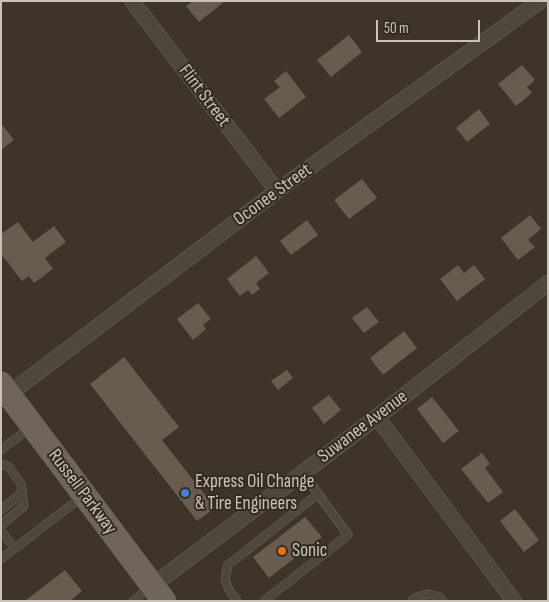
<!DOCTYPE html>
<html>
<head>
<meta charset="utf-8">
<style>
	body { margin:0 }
	#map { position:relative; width:549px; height:602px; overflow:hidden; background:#3f3429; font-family:"Sofia Sans Condensed",sans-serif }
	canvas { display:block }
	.frame { position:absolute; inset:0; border:2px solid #cac2b9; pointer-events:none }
	.scale { position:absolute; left:376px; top:20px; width:104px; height:22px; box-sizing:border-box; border:2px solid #cac2b9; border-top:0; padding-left:6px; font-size:15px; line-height:18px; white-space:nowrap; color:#cac2b9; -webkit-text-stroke:4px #342c21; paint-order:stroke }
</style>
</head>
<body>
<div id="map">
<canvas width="549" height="602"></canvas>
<div class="frame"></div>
<div class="scale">50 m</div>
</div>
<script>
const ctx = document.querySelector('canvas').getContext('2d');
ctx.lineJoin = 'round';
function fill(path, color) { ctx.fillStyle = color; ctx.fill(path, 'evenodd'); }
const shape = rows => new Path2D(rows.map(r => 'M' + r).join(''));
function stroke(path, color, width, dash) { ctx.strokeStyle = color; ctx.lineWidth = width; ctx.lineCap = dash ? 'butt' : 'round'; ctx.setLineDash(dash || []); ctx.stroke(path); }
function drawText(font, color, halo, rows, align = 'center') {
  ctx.font = font + ' "Sofia Sans Condensed",sans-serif'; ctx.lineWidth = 4; ctx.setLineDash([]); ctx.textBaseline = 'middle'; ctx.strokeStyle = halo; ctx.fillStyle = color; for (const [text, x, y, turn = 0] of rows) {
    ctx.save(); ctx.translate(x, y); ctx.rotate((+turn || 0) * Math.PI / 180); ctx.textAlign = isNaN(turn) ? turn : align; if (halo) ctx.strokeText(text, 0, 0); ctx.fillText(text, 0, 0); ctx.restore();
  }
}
fill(shape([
	[193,1,225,1,199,22,186,6],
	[349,35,362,52,331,77,317,60],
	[522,65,535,80,527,87,532,93,516,106,498,84],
	[286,71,306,97,279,118,264,99,280,87,274,81],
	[479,109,490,124,467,142,456,128],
	[1,123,14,140,1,150],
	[362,179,377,198,349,219,334,200],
	[530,215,541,229,528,240,535,247,518,260,501,238],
	[307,220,318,235,291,255,280,241],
	[18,222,33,242,54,226,66,242,45,258,53,269,34,283,29,276,22,281,1,254,1,234],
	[256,256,269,273,256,283,260,289,252,295,248,290,240,296,227,279],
	[458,265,464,273,474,265,485,279,457,301,440,279],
	[198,303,211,319,203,325,206,329,193,340,177,319],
	[367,307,379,322,364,333,352,318],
	[404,331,417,348,383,375,370,358],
	[124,357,179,427,162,440,215,508,197,521,90,384],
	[287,370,293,378,278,390,271,381],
	[329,395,341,410,324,424,312,408],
	[432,397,459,431,443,443,417,409],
	[482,453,490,464,485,468,503,492,488,503,461,469],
	[515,509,539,540,524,552,500,521],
	[305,517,322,537,269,578,253,557],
	[65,570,82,591,70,601,25,601]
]), '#685c4f');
const service = shape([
	[1,450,31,427],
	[1,464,9,467,21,484,24,506,1,525],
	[1,510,22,493],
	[1,531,15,548],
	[1,559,83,496],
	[133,601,150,588],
	[237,601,229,590,225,579,228,565,318,494],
	[264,601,348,535,303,473],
	[412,601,417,597,428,594,440,597,443,601]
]);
const minor = shape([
	[132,1,277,191],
	[9,394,277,191,540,1],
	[377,417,514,601],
	[152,586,377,417,548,283]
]);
const primary = shape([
	[1,384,164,601]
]);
stroke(service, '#6d655a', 9);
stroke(minor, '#6d655a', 16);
stroke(primary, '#585046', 25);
stroke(service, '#4f473d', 8);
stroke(minor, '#4f473d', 15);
stroke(primary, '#6f655b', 24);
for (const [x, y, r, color] of [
	[185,493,5,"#3f7fe0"],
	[282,551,5,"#e8710a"]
]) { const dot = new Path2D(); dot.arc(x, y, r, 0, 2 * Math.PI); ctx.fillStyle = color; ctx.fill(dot); stroke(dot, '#342c21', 2); }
drawText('19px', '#cac2b9', '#342c21', [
	["Flint Street",204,96,53],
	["Oconee Street",273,195,-36],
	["Suwanee Avenue",363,427,-37],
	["Russell Parkway",82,492,53]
]);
drawText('19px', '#cac2b9', '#342c21', [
	["Express Oil Change",195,482],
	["& Tire Engineers",195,504],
	["Sonic",292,551]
], 'left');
</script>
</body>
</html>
